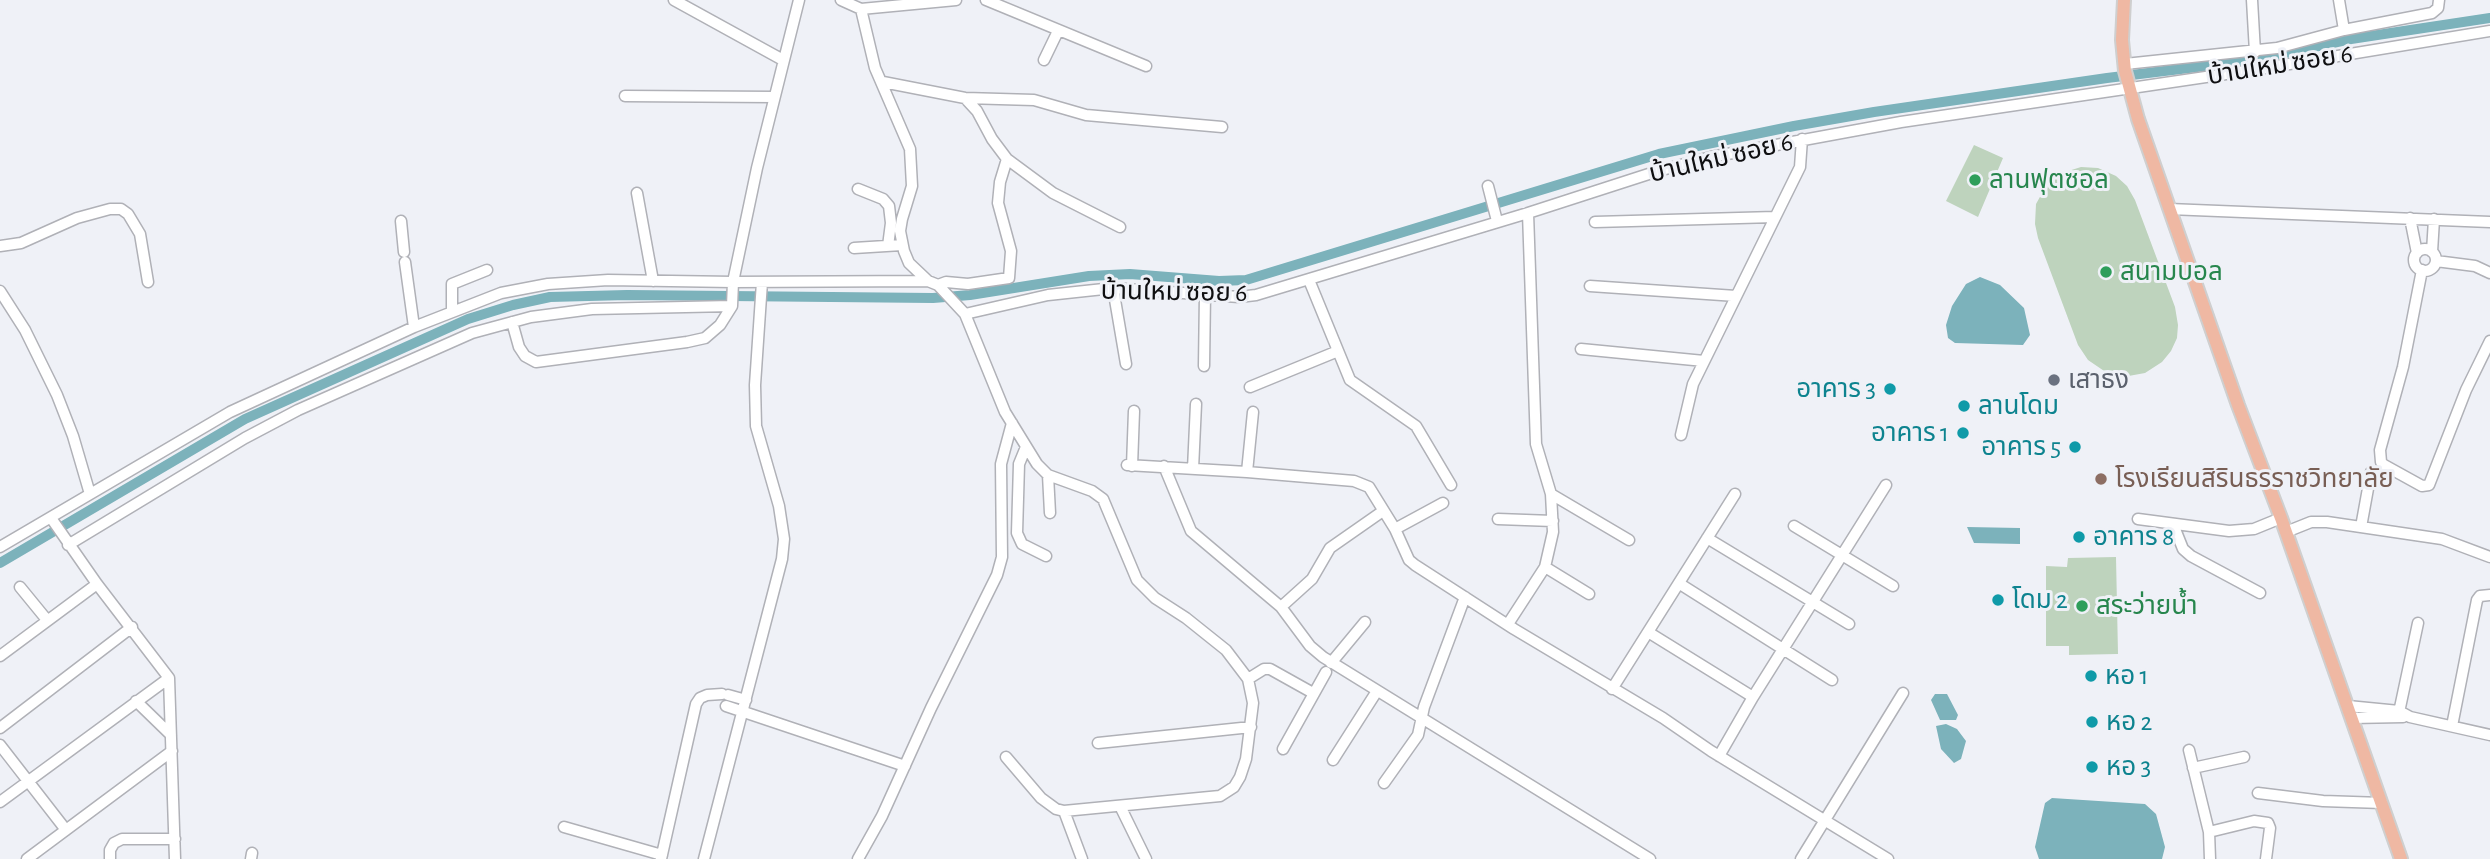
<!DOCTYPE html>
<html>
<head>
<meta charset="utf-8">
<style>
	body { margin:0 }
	canvas { display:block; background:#eff1f7 }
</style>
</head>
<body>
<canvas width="2490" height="859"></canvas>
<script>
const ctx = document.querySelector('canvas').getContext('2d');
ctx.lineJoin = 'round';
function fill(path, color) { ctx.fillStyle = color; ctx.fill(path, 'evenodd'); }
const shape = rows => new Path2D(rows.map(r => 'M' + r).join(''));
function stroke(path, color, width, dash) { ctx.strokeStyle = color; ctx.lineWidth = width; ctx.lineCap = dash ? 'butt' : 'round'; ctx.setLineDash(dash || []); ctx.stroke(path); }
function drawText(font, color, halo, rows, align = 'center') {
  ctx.font = font + ' "Alegreya Sans","Noto Sans Thai",sans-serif'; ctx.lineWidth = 6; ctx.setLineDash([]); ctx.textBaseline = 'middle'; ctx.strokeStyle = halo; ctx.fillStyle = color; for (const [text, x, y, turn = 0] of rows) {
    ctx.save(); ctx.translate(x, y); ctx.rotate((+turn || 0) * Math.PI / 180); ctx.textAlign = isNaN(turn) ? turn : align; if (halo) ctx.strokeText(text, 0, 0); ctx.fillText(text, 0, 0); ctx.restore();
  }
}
fill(shape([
	[1974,145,2003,158,1978,217,1946,201],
	[2081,167,2098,168,2116,176,2127,186,2135,200,2175,307,2178,325,2177,338,2171,351,2162,362,2145,373,2123,377,2110,375,2088,360,2078,345,2038,238,2035,224,2036,204,2046,186,2062,173],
	[2116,557,2118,654,2069,655,2069,646,2046,646,2046,566,2067,567,2068,558]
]), '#bed3bd');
fill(shape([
	[1980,277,2000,285,2024,308,2030,335,2023,345,1955,343,1948,338,1946,325,1952,306,1966,284],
	[1967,527,2020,528,2020,544,1974,543],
	[1935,694,1947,694,1958,715,1956,720,1940,720,1931,700],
	[1946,724,1957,729,1966,741,1961,759,1954,763,1941,749,1936,726],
	[2052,798,2145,804,2156,814,2165,847,2162,859,2039,859,2035,847,2045,803]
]), '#7cb2bb');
stroke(shape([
	[0,563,245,419,468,319,513,305,550,297,627,295,933,298,970,295,1089,276,1130,274,1219,281,1246,280,1659,154,1794,126,1874,112,2107,78,2254,60,2351,39,2490,18]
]), '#7cb2bb', 10);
const minor = shape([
	[674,0,783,60],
	[841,0,861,9,956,0],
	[986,0,1146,66],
	[2252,0,2255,52],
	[2339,0,2344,30],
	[861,9,875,68,910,149,912,186,902,219,900,231,904,251,909,263,928,281],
	[1044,60,1058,31],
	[2125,64,2277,48,2344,30,2432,13,2438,8,2439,0],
	[883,82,965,98,1034,100,1086,115,1222,127],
	[625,96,774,97],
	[965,98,977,111,992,139,1007,159,1053,193,1120,227],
	[1488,186,1497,221],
	[858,189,883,199,889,206,891,223,888,246],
	[637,193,653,281],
	[2169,209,2490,222],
	[2410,218,2417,253],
	[401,221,404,252],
	[1595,222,1775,217],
	[0,246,21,243,77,218,110,209,121,209,128,214,140,234,148,282],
	[854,248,902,245],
	'2414 260a11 11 0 1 1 22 0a11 11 0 1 1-22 0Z',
	[2432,252,2434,219],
	[2436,261,2475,266,2490,273],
	[405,262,414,327],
	[2422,270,2403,367,2380,450,2381,462,2384,465,2422,486,2429,485,2466,390,2490,341],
	[1309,280,1350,380,1416,426,1451,485],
	[938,285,946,282,968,284,1009,278,1011,251,998,203,1000,182,1007,159],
	[1590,286,1736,296],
	[1113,288,1126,364],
	[0,291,25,330,57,395,73,436,90,494],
	[452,312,452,284,487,270],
	[965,314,1048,295,1113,288,1239,297,1256,295,1528,213,1658,171,1711,157,1901,122,2253,70,2490,31],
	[512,322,519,347,525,356,536,362,687,342,705,338,720,325,732,306,733,282,757,168,799,0],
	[1581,349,1704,361],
	[1204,366,1205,294],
	[1250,387,1338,351],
	[1681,435,1693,384,1800,167,1802,139],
	[1026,447,1019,464,1017,533,1022,544,1046,556],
	[1127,465,1247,472,1354,481,1369,487,1395,529,1409,560,1415,565,1514,629,1663,718,1711,751,1888,859],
	[1132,466,1134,411],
	[1164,466,1191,531,1281,607,1310,646,1323,657,1650,859],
	[1193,469,1196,404],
	[1247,472,1253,412],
	[1048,475,1050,513],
	[1551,494,1629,540],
	[51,518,97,584,169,678,175,859],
	[1498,519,1553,521],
	[2138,519,2229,531,2254,529,2281,518],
	[2173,524,2183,549,2191,556,2260,593],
	[1794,526,1893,586],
	[2361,527,2371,472],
	[1395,529,1443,503],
	[2286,532,2311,522,2327,522,2442,539,2490,557],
	[1707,538,1849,624],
	[68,545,245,438,298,410,472,333,531,317,592,309,732,306],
	[0,547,230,412,414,327,501,293,548,284,608,280,733,282,928,281,938,285,965,314,1005,412,1037,464,1048,475,1092,491,1103,499,1137,580,1155,598,1186,618,1226,650,1248,679,1253,703,1246,759,1240,777,1234,787,1220,796,1064,811,1056,809,1041,798,1006,757],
	[1545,567,1589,594],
	[1680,584,1832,680],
	[20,587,47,620],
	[1281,607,1312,579,1330,548,1383,511],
	[1508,624,1545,567,1553,532,1551,494,1536,444,1528,213],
	[1648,632,1753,697],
	[0,656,97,584],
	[1331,663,1365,622],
	[1248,679,1264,669,1270,669,1313,693],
	[1612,689,1735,494],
	[728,695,746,700],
	[136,701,171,735],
	[726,706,905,766],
	[2348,706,2399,711,2410,717,2490,735],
	[2398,717,2418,623],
	[2352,718,2403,717],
	[2452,726,2477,600,2480,596,2490,595],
	[0,728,132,627],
	[1098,743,1251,727],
	[0,745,66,830],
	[1283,749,1326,672],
	[2189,750,2209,832,2210,859],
	[1719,756,1753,697,1886,485],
	[1333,760,1377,691],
	[2193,768,2244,757],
	[1384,783,1418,735,1424,707,1465,597],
	[2258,793,2323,801,2382,803],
	[0,802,169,678],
	[1120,806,1146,859],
	[1064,811,1082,859],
	[564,827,662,855],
	[2209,832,2254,821,2268,823,2270,828,2266,859],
	[27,859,172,751],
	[110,859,110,850,114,843,122,839,175,839],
	[251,859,252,853],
	[661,859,696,704,700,698,707,695,722,694],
	[704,859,782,559,784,539,779,506,756,426,755,385,762,282],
	[858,859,882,816,931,708,997,575,1002,557,1001,464,1012,423],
	[1801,859,1903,693]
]);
const major = shape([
	[2124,0,2122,40,2125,71,2138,119,2238,405,2281,518,2401,859]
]);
stroke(minor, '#b0b1b7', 13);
stroke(major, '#cfcfcf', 16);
stroke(minor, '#fff', 10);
stroke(major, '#efb8a3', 12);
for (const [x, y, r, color] of [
	[1975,180,7,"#2e9e5b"],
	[2106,272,7,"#2e9e5b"],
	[2054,380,7,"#6b7280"],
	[1890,389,7,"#0f9aa8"],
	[1964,406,7,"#0f9aa8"],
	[1963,433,7,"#0f9aa8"],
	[2075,447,7,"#0f9aa8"],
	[2101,479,7,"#8d6e63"],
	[2079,537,7,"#0f9aa8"],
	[1998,600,7,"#0f9aa8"],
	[2082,606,7,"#2e9e5b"],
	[2091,676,7,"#0f9aa8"],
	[2092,722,7,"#0f9aa8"],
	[2092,767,7,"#0f9aa8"]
]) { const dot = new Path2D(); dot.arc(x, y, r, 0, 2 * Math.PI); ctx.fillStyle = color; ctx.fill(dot); stroke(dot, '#eff1f7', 2.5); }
drawText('26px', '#0f0f11', '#eff1f7', [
	["บ้านใหม่ ซอย 6",2280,65,-9],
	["บ้านใหม่ ซอย 6",1721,158,-13],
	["บ้านใหม่ ซอย 6",1174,292,1]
]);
drawText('26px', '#27864d', '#eff1f7', [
	["ลานฟุตซอล",1989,180],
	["สนามบอล",2120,272],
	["สระว่ายน้ำ",2096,606]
], 'left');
drawText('26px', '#5b616d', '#eff1f7', [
	["เสาธง",2068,380]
], 'left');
drawText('26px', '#0d838f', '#eff1f7', [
	["อาคาร 3",1876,389,"right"],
	["ลานโดม",1978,406],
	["อาคาร 1",1949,433,"right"],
	["อาคาร 5",2061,447,"right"],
	["อาคาร 8",2093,537],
	["โดม 2",2012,600],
	["หอ 1",2105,676],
	["หอ 2",2106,722],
	["หอ 3",2106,767]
], 'left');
drawText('26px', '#785e54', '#eff1f7', [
	["โรงเรียนสิรินธรราชวิทยาลัย",2115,479]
], 'left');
</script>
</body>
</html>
